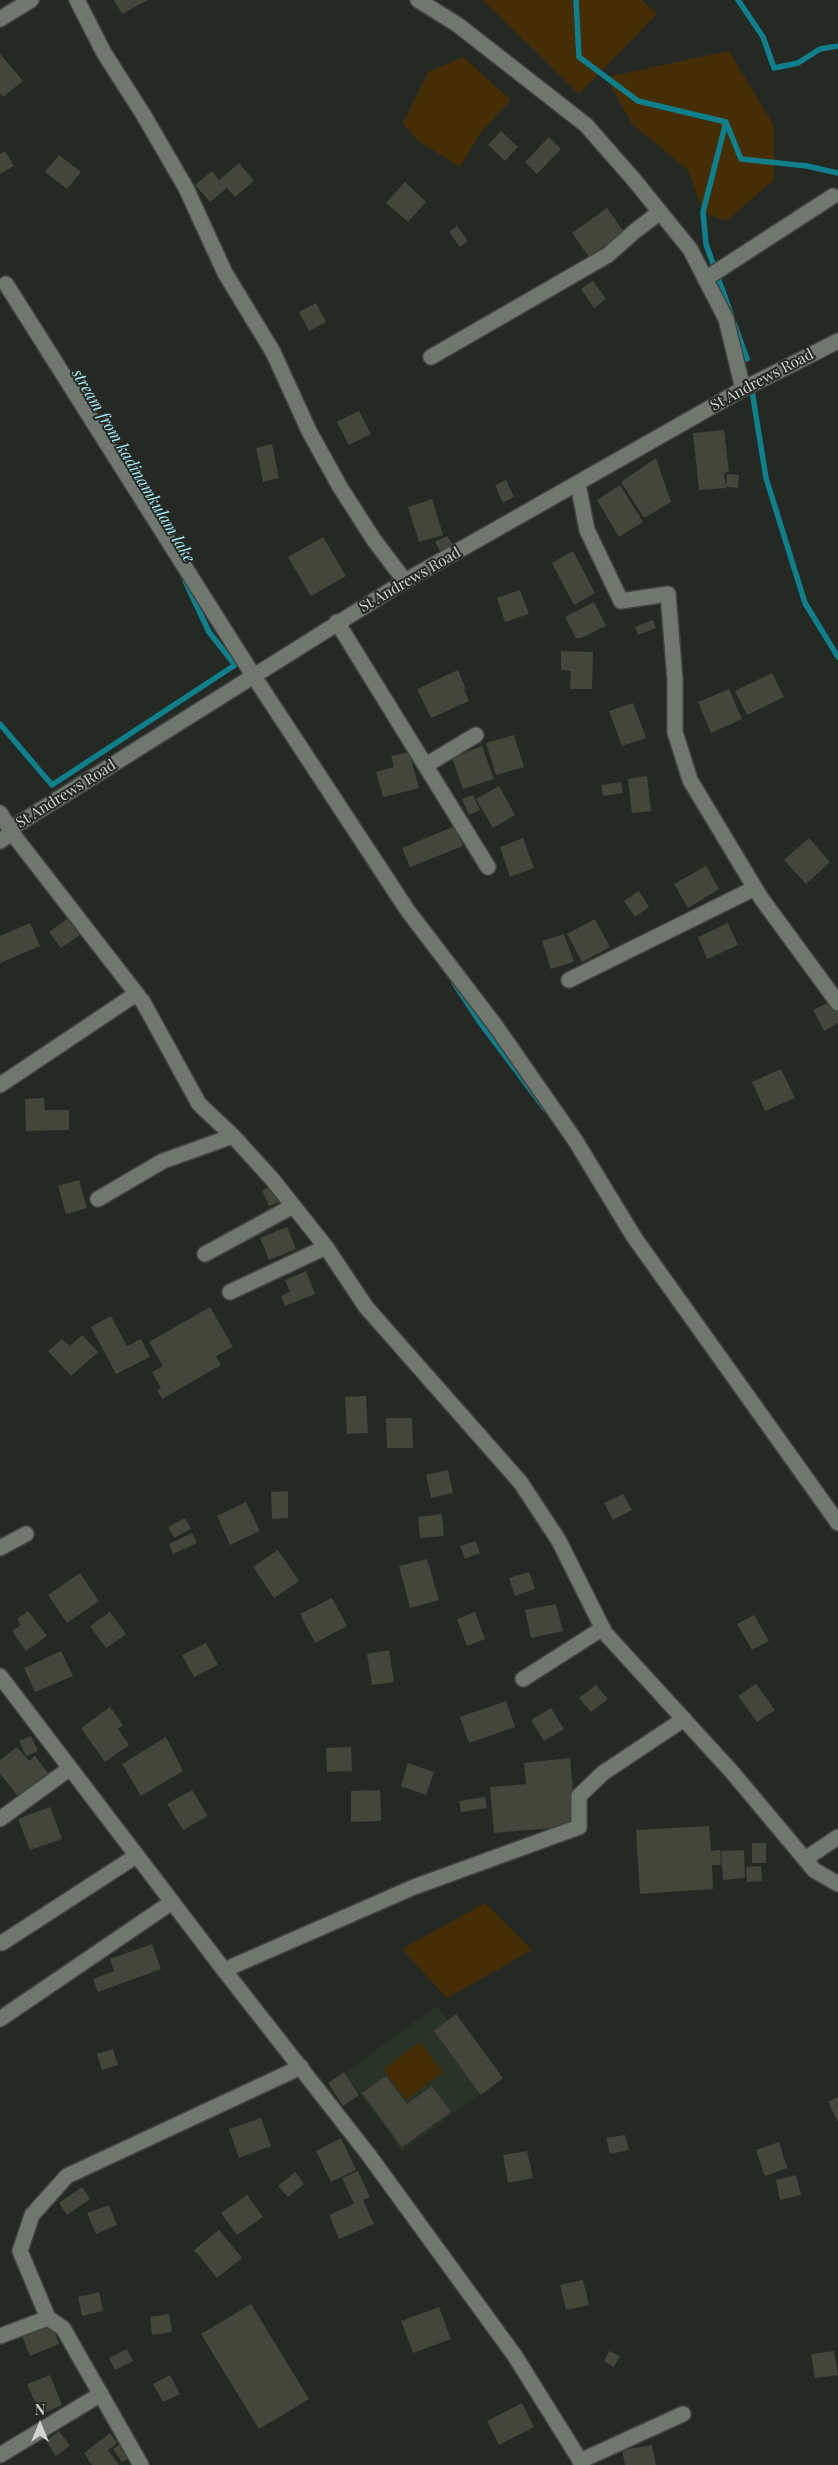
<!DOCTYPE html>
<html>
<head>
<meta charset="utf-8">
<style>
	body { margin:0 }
	#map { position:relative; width:838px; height:2465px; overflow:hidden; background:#242a23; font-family:"Playfair Display",serif }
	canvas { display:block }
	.north { position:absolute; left:15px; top:2400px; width:50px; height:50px; -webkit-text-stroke:4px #242a23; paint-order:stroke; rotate:0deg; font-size:14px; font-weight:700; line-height:20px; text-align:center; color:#d1d5d0 }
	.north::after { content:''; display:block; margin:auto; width:18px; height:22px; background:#d1d5d0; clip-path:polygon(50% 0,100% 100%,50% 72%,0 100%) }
</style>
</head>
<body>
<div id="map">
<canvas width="838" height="2465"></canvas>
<div class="north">N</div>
</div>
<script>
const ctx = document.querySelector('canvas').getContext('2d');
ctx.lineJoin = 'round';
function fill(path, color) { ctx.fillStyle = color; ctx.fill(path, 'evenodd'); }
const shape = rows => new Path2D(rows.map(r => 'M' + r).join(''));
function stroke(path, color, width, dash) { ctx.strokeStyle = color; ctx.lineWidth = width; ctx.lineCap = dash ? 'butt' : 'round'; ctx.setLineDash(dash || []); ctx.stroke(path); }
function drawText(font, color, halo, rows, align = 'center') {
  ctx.font = font + ' "Playfair Display",serif'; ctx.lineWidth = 4; ctx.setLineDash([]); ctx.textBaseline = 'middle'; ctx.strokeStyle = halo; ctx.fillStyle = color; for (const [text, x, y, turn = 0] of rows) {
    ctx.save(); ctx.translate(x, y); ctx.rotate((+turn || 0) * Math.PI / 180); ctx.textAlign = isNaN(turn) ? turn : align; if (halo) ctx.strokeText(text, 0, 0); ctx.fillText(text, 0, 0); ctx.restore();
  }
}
fill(shape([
	[437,2006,494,2083,402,2151,345,2073]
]), '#293327');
fill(shape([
	[483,0,642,0,657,14,579,94],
	[729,51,774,126,774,180,726,221,703,212,688,170,632,124,606,77],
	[463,57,511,100,481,132,460,167,418,141,403,123,428,72],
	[485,1903,532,1950,447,1998,402,1949],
	[420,2042,443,2072,406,2100,383,2069]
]), '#452d06');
stroke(shape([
	[576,0,579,57,638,101,726,122,703,212,706,244,731,314],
	[738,0,763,37,774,68,798,63,820,49,838,46],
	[726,122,741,159,807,166,838,173],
	[734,323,747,359],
	[752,391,766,478,805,603,838,657],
	[0,724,52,785,235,665,209,632,185,581],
	[454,983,479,1021,545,1109]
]), '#107f8c', 5.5);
fill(shape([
	[114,0,148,0,122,14],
	[0,54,23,81,3,97,0,93],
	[501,131,518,147,505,161,488,145],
	[549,137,561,149,537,174,525,162],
	[5,151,14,166,0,174,0,154],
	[59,155,81,172,67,189,45,172],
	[239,163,254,181,235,197,227,188,210,202,195,185,212,171,219,180],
	[405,182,426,202,408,222,386,203],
	[607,208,624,232,589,257,572,233],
	[457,226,468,241,460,247,449,232],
	[593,281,606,299,594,308,581,289],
	[316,303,326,322,309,331,299,312],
	[359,411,371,434,349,445,337,422],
	[724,430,729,472,724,473,726,488,699,490,693,433],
	[272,444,279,478,263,482,256,448],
	[656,458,671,502,644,518,621,482],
	[727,474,739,475,738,488,726,487],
	[506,480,514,497,503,503,495,485],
	[620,485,643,522,619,537,597,500],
	[432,499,443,535,419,542,408,507],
	[447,536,453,545,441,552,435,542],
	[323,537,346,576,311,596,288,557],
	[573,551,595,593,574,605,552,563],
	[520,590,529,614,505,622,497,598],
	[594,602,606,626,581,638,576,638,565,617],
	[653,620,656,628,638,635,635,627],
	[561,651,593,652,592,689,570,689,571,671,561,670],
	[458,670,466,689,464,690,469,701,431,718,417,689],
	[772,673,784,697,747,715,735,691],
	[729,689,742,719,711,733,698,702],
	[633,703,646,738,622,746,609,711],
	[514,735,524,767,496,775,486,743],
	[482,746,494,779,463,789,452,758],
	[409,752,419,788,383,797,376,772,394,767,391,756],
	[647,776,651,811,632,813,628,779],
	[621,782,623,793,603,796,601,785],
	[499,786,515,815,493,828,476,799],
	[473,795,480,810,469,815,462,799],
	[455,826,463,846,410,867,402,848],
	[523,838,534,868,510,877,500,847],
	[809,838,830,862,806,884,784,860],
	[706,866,719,889,688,908,674,884],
	[639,891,649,907,635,917,624,901],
	[72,915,84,932,61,948,49,932],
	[595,919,610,947,582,962,567,934],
	[30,923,40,946,0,963,0,936],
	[728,923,738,945,707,959,698,937],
	[564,934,574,962,551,969,542,941],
	[835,999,838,1005,838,1023,824,1031,813,1010],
	[781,1069,795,1098,765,1111,752,1082],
	[44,1098,45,1110,69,1110,69,1130,26,1131,25,1099],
	[79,1180,87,1208,66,1214,58,1186],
	[273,1186,279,1202,269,1206,262,1190],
	[287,1227,296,1249,269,1260,260,1238],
	[306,1271,315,1294,285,1306,281,1296,290,1292,285,1280],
	[210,1307,233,1347,216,1356,221,1365,162,1399,157,1390,161,1388,152,1372,163,1366,149,1342],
	[111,1316,127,1346,141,1339,150,1357,116,1374,91,1327],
	[82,1335,98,1352,71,1376,48,1351,62,1339,70,1346],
	[366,1396,368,1433,347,1434,345,1397],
	[386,1418,412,1418,413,1448,387,1448],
	[448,1470,453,1493,431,1498,426,1475],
	[288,1491,288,1518,272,1519,271,1492],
	[623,1494,632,1510,613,1520,604,1503],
	[246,1502,260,1531,230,1545,217,1516],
	[442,1514,444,1536,420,1538,418,1517],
	[185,1518,191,1529,174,1538,168,1527],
	[192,1533,197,1543,173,1554,169,1544],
	[476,1541,480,1553,465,1559,460,1546],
	[278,1550,299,1581,274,1598,253,1567],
	[427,1559,439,1600,410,1608,399,1566],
	[529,1572,535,1589,515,1596,509,1578],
	[80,1573,99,1601,67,1623,48,1595],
	[332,1598,347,1626,315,1643,300,1614],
	[556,1604,563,1631,531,1638,525,1610],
	[28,1611,47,1636,26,1651,12,1631,21,1625,17,1619],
	[110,1612,126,1634,106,1648,90,1626],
	[475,1612,485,1639,467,1646,457,1619],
	[754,1615,769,1641,752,1650,737,1624],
	[206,1643,218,1665,194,1677,182,1655],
	[389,1650,394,1682,372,1685,367,1654],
	[61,1651,73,1676,35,1692,24,1668],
	[756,1684,775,1710,757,1722,738,1696],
	[596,1685,608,1699,591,1712,579,1698],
	[506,1701,515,1727,469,1743,460,1717],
	[110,1707,123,1725,118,1729,129,1745,105,1762,81,1728],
	[551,1708,564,1729,544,1741,531,1720],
	[31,1736,38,1751,26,1756,19,1741],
	[166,1737,183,1771,141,1796,122,1764],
	[17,1747,29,1761,35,1756,48,1773,18,1796,0,1774,0,1760],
	[351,1747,352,1771,327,1772,326,1748],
	[570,1758,576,1826,494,1833,490,1787,526,1784,524,1763],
	[408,1763,434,1772,426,1795,401,1786],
	[192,1790,208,1816,183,1830,167,1804],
	[380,1790,381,1821,351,1822,351,1791],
	[485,1797,487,1808,461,1812,459,1801],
	[50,1807,62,1839,30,1850,18,1819],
	[709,1826,711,1851,720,1850,721,1865,712,1865,713,1889,640,1894,636,1830],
	[752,1843,766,1843,766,1863,752,1863],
	[744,1850,745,1878,723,1880,721,1851],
	[761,1866,762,1881,747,1882,746,1867],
	[152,1944,161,1969,98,1992,93,1979,114,1971,110,1959],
	[456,2014,503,2078,481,2095,434,2031],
	[113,2049,118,2065,102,2070,97,2054],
	[344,2072,359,2095,343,2106,328,2083],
	[386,2076,407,2104,432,2086,451,2112,402,2147,362,2093],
	[838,2097,838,2122,828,2102],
	[261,2118,271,2146,239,2158,229,2129],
	[625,2135,629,2150,610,2154,606,2138],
	[341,2138,356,2170,331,2182,316,2151],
	[779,2142,787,2168,765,2176,756,2150],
	[527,2151,533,2178,508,2183,503,2155],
	[358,2171,370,2197,363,2200,374,2224,339,2239,329,2215,354,2204,342,2178],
	[295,2172,304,2184,288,2197,278,2186],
	[796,2175,801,2195,780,2200,776,2180],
	[82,2187,90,2199,67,2215,59,2203],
	[247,2195,263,2217,237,2235,221,2213],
	[109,2205,117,2225,96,2234,87,2213],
	[219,2230,242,2258,217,2278,194,2250],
	[583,2280,589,2305,566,2310,560,2285],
	[99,2292,103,2311,82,2316,78,2297],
	[251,2304,309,2399,259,2429,201,2334],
	[439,2307,451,2339,413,2353,401,2321],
	[169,2314,172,2332,152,2335,150,2317],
	[52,2325,59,2344,30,2356,22,2336],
	[127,2349,133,2361,115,2370,109,2358],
	[609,2351,620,2356,614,2367,604,2361],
	[834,2351,838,2375,815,2378,811,2354],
	[50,2375,62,2405,40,2415,27,2384],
	[170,2375,180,2394,163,2402,153,2384],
	[522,2403,534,2427,499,2445,487,2421],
	[59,2431,70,2446,56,2456,46,2441],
	[110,2433,117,2443,108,2450,119,2465,92,2465,84,2453],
	[124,2442,132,2456,122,2462,113,2449],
	[652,2445,656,2465,625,2465,622,2450]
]), '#44453b');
const street = shape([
	[77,0,104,53,143,114,186,188,225,273,273,352,309,431,340,487,374,540,405,581],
	[418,0,458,25,586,125,635,181,690,249,726,319,743,389],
	[0,19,31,0],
	[705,279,833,196],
	[6,284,253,675,408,911,495,1025,575,1140,634,1237,838,1523],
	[431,357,608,255,635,231,660,212],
	[578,484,587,530,621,601,668,594,675,680,675,732,690,780,761,898,838,1003],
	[337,622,488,867],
	[426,765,476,735],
	[0,813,10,829],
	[12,833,143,1002,199,1104,233,1136,272,1179,326,1247,366,1307,521,1483,559,1541,605,1633,732,1772,814,1870,838,1884],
	[569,980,755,888],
	[0,1085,136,994],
	[98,1199,163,1161,233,1136],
	[205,1254,293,1206],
	[230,1292,326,1247],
	[0,1548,26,1534],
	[523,1679,603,1628],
	[0,1819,69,1769],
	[805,1859,838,1837],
	[2,1943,136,1856],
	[224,1970,414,1887,579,1827,579,1796,603,1773,684,1719],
	[0,2019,172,1902],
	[48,2318,20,2251,32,2215,67,2176,301,2067],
	[0,2336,48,2318,63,2328,141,2465],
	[0,2455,101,2394],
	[580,2461,683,2414]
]);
const secondary = shape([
	[0,841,12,833,10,829,405,581,743,389,838,341],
	[0,1676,224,1970,368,2154,515,2356,583,2465]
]);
stroke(street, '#40453f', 18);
stroke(secondary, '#40453f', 18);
stroke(street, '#70776f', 15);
stroke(secondary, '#70776f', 15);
drawText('15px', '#d1d5d0', '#242a23', [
	["St Andrews Road",762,380,-28],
	["St Andrews Road",410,580,-30],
	["St Andrews Road",66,794,-32]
]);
drawText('italic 16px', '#a7eefa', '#242a23', [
	["stream from kadinamkulam lake",133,466,59]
]);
</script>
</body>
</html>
